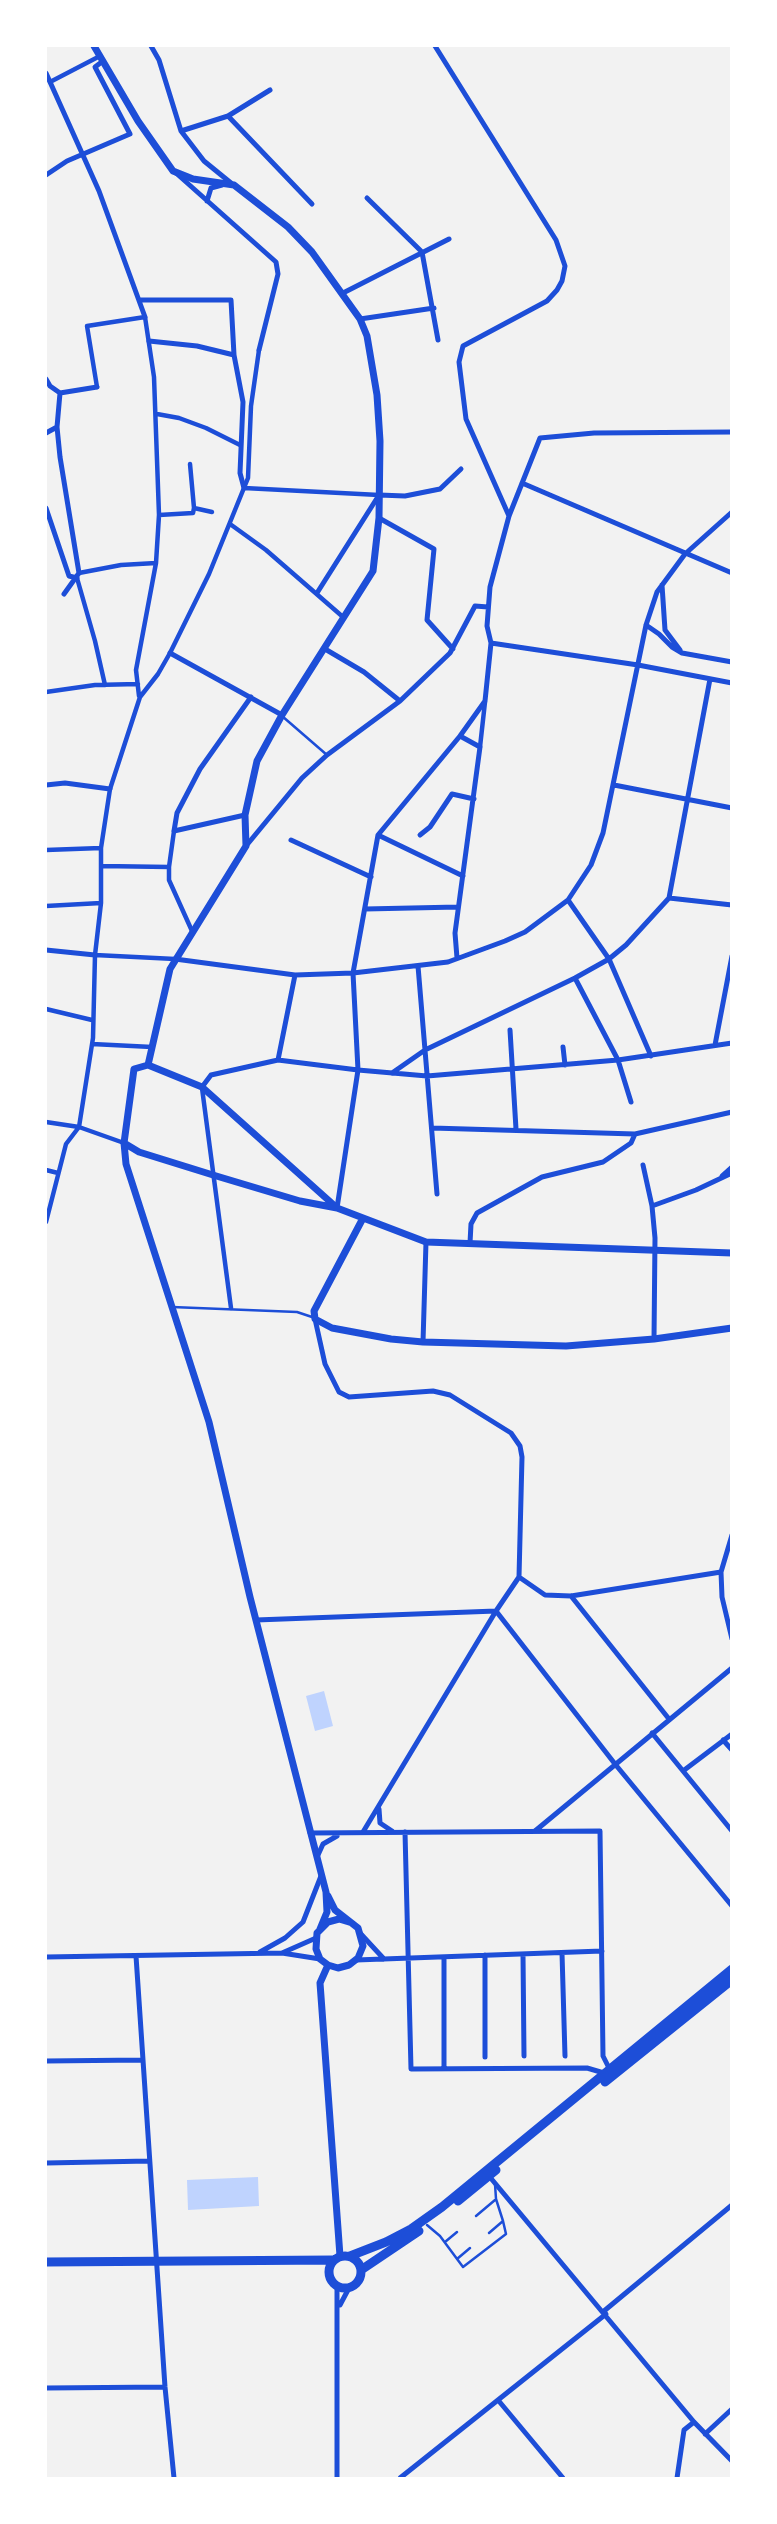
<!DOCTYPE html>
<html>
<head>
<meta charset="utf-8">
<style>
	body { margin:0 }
	#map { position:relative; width:777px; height:2524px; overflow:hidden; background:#f2f2f2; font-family:Jost,sans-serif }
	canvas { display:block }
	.frame { position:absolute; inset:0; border:47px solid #fff; pointer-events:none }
</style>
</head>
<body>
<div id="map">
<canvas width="777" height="2524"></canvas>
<div class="frame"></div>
</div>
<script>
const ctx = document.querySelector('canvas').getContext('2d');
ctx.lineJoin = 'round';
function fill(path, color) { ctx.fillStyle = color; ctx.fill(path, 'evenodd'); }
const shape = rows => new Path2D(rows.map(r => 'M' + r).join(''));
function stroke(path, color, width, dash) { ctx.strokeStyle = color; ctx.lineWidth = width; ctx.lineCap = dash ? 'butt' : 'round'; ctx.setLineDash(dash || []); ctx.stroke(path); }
fill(shape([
	[324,1691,333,1726,315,1731,306,1696],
	[258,2177,259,2206,188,2210,187,2180]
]), '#bfd3fe');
stroke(shape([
	[282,716,327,755],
	[172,1307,297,1312,312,1317],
	[476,2216,495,2200],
	[427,2225,440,2236,463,2267,506,2234,503,2221],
	[489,2233,503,2221,496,2199,495,2184],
	[445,2242,457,2232],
	[457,2259,470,2248]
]), '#1d4ed8', 2.5);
stroke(shape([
	[50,82,100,56],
	[97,387,87,326,145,317,154,377,159,515,156,563,136,670,139,696],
	[157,414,179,418,206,428,240,445],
	[190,464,194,508],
	[244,488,379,495],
	[159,515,193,513,194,508,212,512],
	[230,524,266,550,343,617],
	[79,573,121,565,156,563],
	[77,578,95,641,105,685],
	[46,692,95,685,138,684],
	[480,747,485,702],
	[46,850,101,848],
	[101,866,169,867,174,831],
	[169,867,169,880,192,931],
	[46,906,101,903],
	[95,955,175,959],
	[46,1009,92,1020],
	[92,1044,152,1047],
	[202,1088,231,1308],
	[46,1122,79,1127,124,1143],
	[46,1170,58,1173],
	[46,1222,66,1144,79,1127,93,1038,95,955,101,903,101,848,110,789,140,697,158,674,170,653,209,574,248,478,251,406,259,350]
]), '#1d4ed8', 4.5);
stroke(shape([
	[151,46,159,60,181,131,204,161,231,183],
	[435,46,556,240,565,266,562,281,557,290,547,301,463,346,459,362,466,419,509,516],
	[46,73,99,191,145,317],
	[228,116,312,204],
	[181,131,228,116,270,90],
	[176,173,276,262,278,274,259,350],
	[46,175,67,161,130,134,95,67,103,61],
	[367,198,422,252,438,340],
	[207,201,211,188,222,185],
	[343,293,449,239],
	[140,300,231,300,234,355,243,402,240,473,244,488],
	[360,319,434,308],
	[149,341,197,346,234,355],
	[46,379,50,386,60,393,97,387],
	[60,393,57,427,60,457,79,573,64,594],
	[46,433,57,427],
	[522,483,732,573],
	[46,508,69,576,77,578],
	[379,518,434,549,427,620,453,649],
	[662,585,665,630,680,650],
	[317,593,379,495,405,496,440,489,461,469],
	[646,625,659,634,672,647,682,653,732,662],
	[491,643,638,665,732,683],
	[325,649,364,672,400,701],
	[170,653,282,715],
	[46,785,65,783,110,789],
	[614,785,732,808],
	[245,815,174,831,177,813,200,769,251,697],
	[378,835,463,876],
	[420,835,430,827,452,794,474,799],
	[291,840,371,877],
	[246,846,302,778,327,755,400,701,450,653,475,606,488,607],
	[669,898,710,679],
	[669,898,732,905],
	[568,900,609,959,651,1056],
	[365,909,458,907],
	[46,950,95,955],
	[457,958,455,933,480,747,460,736],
	[175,959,295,975,353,973,448,962,505,941,525,932,568,900,591,865,603,833,646,625,657,592,685,554,732,512],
	[418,966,437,1194],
	[575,978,618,1060,631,1102],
	[510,1030,516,1129],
	[715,1045,732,956],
	[563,1047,565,1065],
	[278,1060,295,975],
	[392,1073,425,1050,575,978,609,959,626,945,669,898],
	[202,1087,211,1075,278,1060,358,1070,427,1076,618,1060,732,1043],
	[432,1128,635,1134],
	[643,1165,652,1206],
	[722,1176,732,1167],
	[337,1208,358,1070,353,973,378,835,460,736,485,701,491,643,487,626,490,587,509,516,540,438,594,433,732,432],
	[470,1243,471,1224,477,1213,542,1177,603,1162,631,1143,635,1134,732,1112],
	[315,1319,325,1364,339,1392,349,1397,433,1391,450,1395,511,1433,520,1446,522,1457,519,1577,496,1611,363,1832],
	[654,1339,655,1238,652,1206,696,1190,732,1173],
	[423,1342,426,1242],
	[732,1535,721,1572,722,1597,732,1639],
	[519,1577,545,1595,571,1596,721,1572],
	[571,1596,669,1719],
	[496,1611,615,1764,732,1906],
	[256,1620,496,1611],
	[652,1733,732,1831],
	[723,1740,732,1750],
	[683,1771,732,1734],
	[379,1809,380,1823,392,1831],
	[535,1831,732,1668],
	[405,1832,411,2069,587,2068,604,2073],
	[310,1833,600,1831,603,2056,610,2070],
	[318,1855,323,1844,337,1836],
	[360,1933,384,1959],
	[260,1952,285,1938,303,1922,321,1876],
	[282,1953,316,1938],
	[562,1953,565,2056],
	[523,1954,524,2056],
	[485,1955,485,2057],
	[136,1956,165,2387,174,2478],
	[46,1957,282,1953,320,1959],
	[356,1960,602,1951],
	[46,2061,142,2060],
	[444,2069,444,1957],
	[46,2163,149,2161],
	[489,2176,694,2422,732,2461],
	[340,2305,349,2288],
	[604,2311,732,2205],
	[46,2388,165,2387],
	[498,2400,563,2478],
	[705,2434,732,2409],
	[337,2478,337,2286],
	[400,2478,606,2314],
	[677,2478,684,2430,694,2422]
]), '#1d4ed8', 5);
stroke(shape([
	[94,46,138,121,173,171,193,179,234,185,288,227,312,252,360,319,367,336,377,395,380,441,379,518,373,571,282,715,257,761,245,815,246,846,170,969,148,1065],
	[148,1065,134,1069,124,1143,126,1164,209,1422,250,1597,326,1892,327,1912,320,1929],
	[148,1065,202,1087,336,1207],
	[124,1143,139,1152,213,1175,300,1201,337,1208,426,1242,732,1253],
	[362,1220,314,1311,315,1319,332,1328,391,1339,423,1342,566,1346,654,1339,732,1328],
	[328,1896,335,1910,358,1928,363,1946,358,1958,349,1965,338,1968,328,1965,320,1959,316,1949,317,1933,328,1922,339,1919,349,1922],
	[328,1965,320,1983,340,2256]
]), '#1d4ed8', 7);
stroke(shape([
	[605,2082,732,1980],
	[458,2201,496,2170],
	'329 2272a16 16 0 1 1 32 0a16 16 0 1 1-32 0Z',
	[350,2256,386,2242,411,2229,442,2207,732,1969],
	[46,2262,333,2260],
	[361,2270,419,2231]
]), '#1d4ed8', 9);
</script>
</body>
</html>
